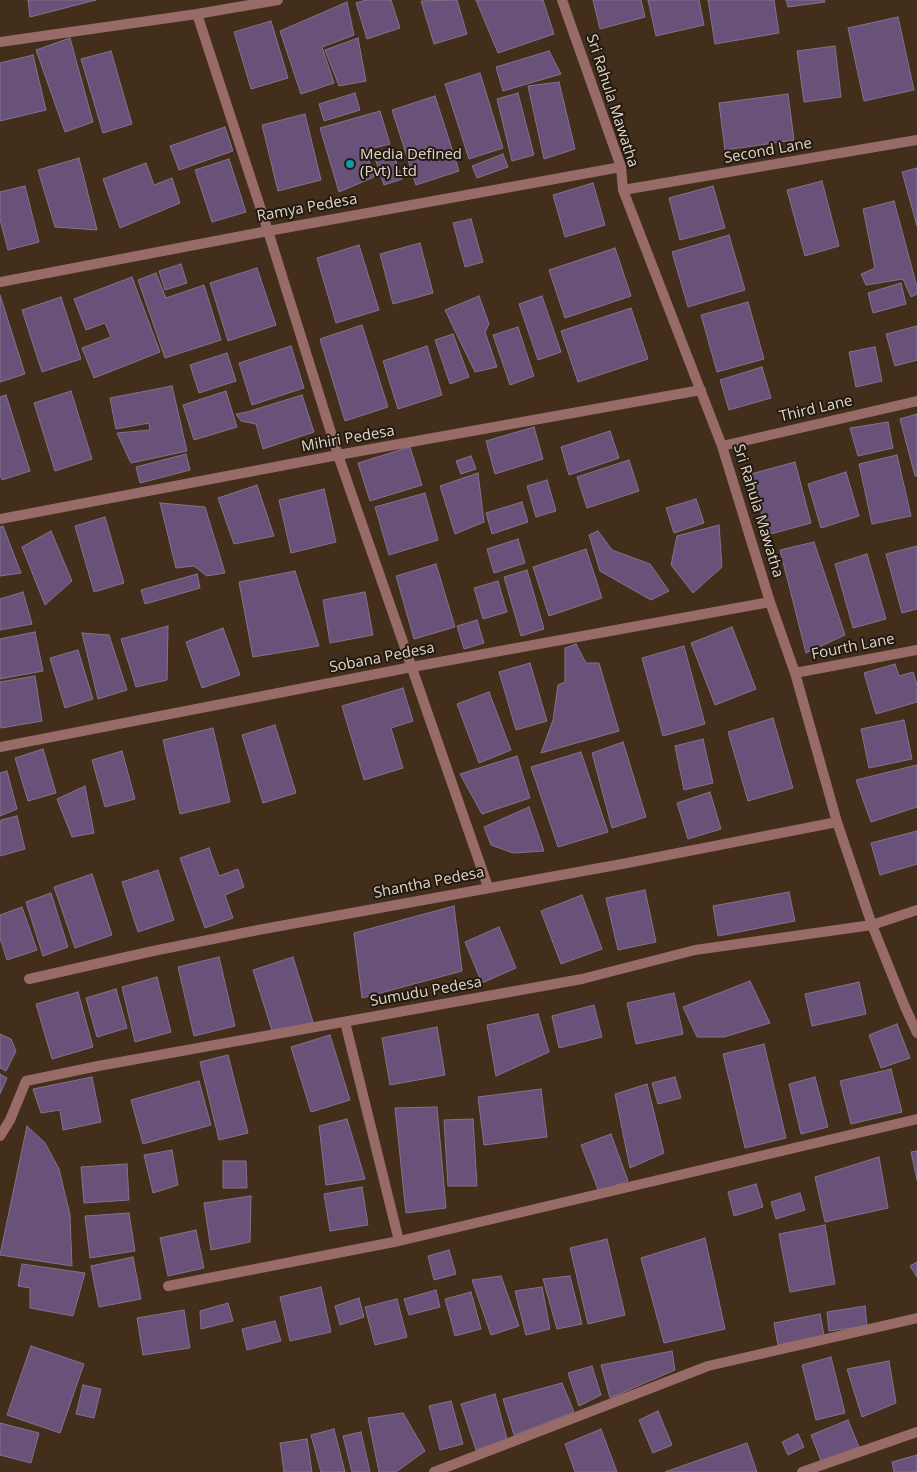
<!DOCTYPE html>
<html>
<head>
<meta charset="utf-8">
<style>
	body { margin:0 }
	canvas { display:block; background:#422e1b }
</style>
</head>
<body>
<canvas width="917" height="1472"></canvas>
<script>
const ctx = document.querySelector('canvas').getContext('2d');
ctx.lineJoin = 'round';
function fill(path, color) { ctx.fillStyle = color; ctx.fill(path, 'evenodd'); }
const shape = rows => new Path2D(rows.map(r => 'M' + r).join(''));
function stroke(path, color, width, dash) { ctx.strokeStyle = color; ctx.lineWidth = width; ctx.lineCap = dash ? 'butt' : 'round'; ctx.setLineDash(dash || []); ctx.stroke(path); }
function drawText(font, color, halo, rows, align = 'center') {
  ctx.font = font + ' "Open Sans",sans-serif'; ctx.lineWidth = 4; ctx.setLineDash([]); ctx.textBaseline = 'middle'; ctx.strokeStyle = halo; ctx.fillStyle = color; for (const [text, x, y, turn = 0] of rows) {
    ctx.save(); ctx.translate(x, y); ctx.rotate((+turn || 0) * Math.PI / 180); ctx.textAlign = isNaN(turn) ? turn : align; if (halo) ctx.strokeText(text, 0, 0); ctx.fillText(text, 0, 0); ctx.restore();
  }
}
const building = shape([
	[28,0,96,0,30,17,28,0],
	[366,0,391,0,400,28,367,39,356,3,366,0],
	[457,0,467,34,434,44,421,1,457,0],
	[476,0,543,0,554,34,498,53,476,0],
	[593,0,641,0,645,17,600,29,593,0],
	[648,0,699,0,704,25,656,36,648,0],
	[708,0,774,0,779,33,715,44,708,0],
	[786,0,824,0,825,2,788,7,786,0],
	[347,2,354,35,322,47,334,83,301,94,280,31,347,2],
	[898,17,914,90,864,101,848,28,898,17],
	[271,21,288,78,251,89,234,32,271,21],
	[70,38,93,122,65,132,36,50,70,38],
	[358,38,366,81,339,86,325,50,358,38],
	[835,46,841,97,804,102,797,51,835,46],
	[111,51,132,124,103,133,81,59,111,51],
	[549,51,561,74,503,91,496,67,549,51],
	[33,55,46,110,0,121,0,63,33,55],
	[480,73,503,148,469,159,445,84,480,73],
	[559,82,575,149,544,159,528,86,559,82],
	[355,93,360,110,324,121,319,104,355,93],
	[518,93,534,155,512,161,497,99,518,93],
	[788,94,794,140,725,150,719,103,788,94],
	[435,96,459,171,416,185,392,110,435,96],
	[380,111,390,144,366,150,374,177,339,192,320,128,380,111],
	[305,114,321,180,278,191,262,125,305,114],
	[225,127,233,151,179,170,170,146,225,127],
	[392,149,402,179,384,185,374,155,392,149],
	[503,154,508,167,477,178,472,166,503,154],
	[79,158,97,230,55,227,38,170,79,158],
	[229,159,246,212,212,222,195,170,229,159],
	[146,163,154,185,172,178,180,203,120,228,103,179,146,163],
	[917,168,917,226,902,172,917,168],
	[822,181,839,246,805,256,787,190,822,181],
	[593,183,605,225,565,237,553,195,593,183],
	[25,186,39,242,8,250,0,219,0,192,25,186],
	[713,186,725,228,680,240,669,198,713,186],
	[894,201,917,287,917,294,911,297,903,279,866,285,861,274,875,268,863,209,894,201],
	[471,219,483,262,465,267,453,223,471,219],
	[729,235,745,290,688,307,672,252,729,235],
	[420,243,433,293,393,304,380,254,420,243],
	[359,245,379,310,336,323,317,258,359,245],
	[615,248,631,296,565,318,549,270,615,248],
	[181,264,187,283,165,290,159,271,181,264],
	[257,268,276,325,228,341,210,283,257,268],
	[156,273,166,298,204,285,221,340,165,358,138,280,156,273],
	[132,277,160,352,94,378,82,348,111,337,105,323,86,330,74,299,132,277],
	[901,283,906,304,873,313,868,293,901,283],
	[0,295,25,374,0,382,0,295],
	[479,296,489,324,485,332,497,367,475,372,445,310,479,296],
	[542,296,561,352,538,360,519,304,542,296],
	[61,297,81,359,42,372,22,310,61,297],
	[748,302,764,359,717,372,701,315,748,302],
	[631,308,648,359,578,382,561,331,631,308],
	[362,325,388,407,345,421,320,339,362,325],
	[917,326,917,360,895,366,886,334,917,326],
	[518,327,534,376,510,385,493,335,518,327],
	[453,334,469,377,450,384,435,340,453,334],
	[291,346,304,388,252,405,239,363,291,346],
	[427,346,442,395,398,409,383,361,427,346],
	[875,347,882,381,856,387,849,352,875,347],
	[227,353,236,381,199,393,190,365,227,353],
	[762,367,771,398,729,410,720,380,762,367],
	[172,386,187,451,131,463,117,433,150,430,149,423,116,429,110,398,172,386],
	[71,391,92,459,55,471,34,403,71,391],
	[226,391,237,427,194,440,183,405,226,391],
	[6,395,30,471,2,480,0,475,0,397,6,395],
	[302,395,314,432,263,449,256,424,241,421,236,414,247,412,302,395],
	[917,414,917,476,915,476,900,419,917,414],
	[888,422,893,448,858,456,850,428,888,422],
	[534,427,543,459,495,474,486,441,534,427],
	[610,431,619,458,569,475,561,447,610,431],
	[410,447,422,485,370,501,358,463,410,447],
	[186,454,190,470,140,483,136,467,186,454],
	[897,455,911,516,872,524,859,464,897,455],
	[471,456,476,469,461,474,456,461,471,456],
	[629,460,639,491,587,508,577,477,629,460],
	[795,462,811,523,767,535,751,474,795,462],
	[846,472,859,516,821,528,808,484,846,472],
	[478,473,484,522,455,534,440,486,478,473],
	[547,480,556,511,536,517,527,486,547,480],
	[257,485,274,536,234,544,218,498,257,485],
	[324,489,336,542,291,553,279,500,324,489],
	[425,493,438,540,389,555,375,507,425,493],
	[696,499,704,523,674,533,666,508,696,499],
	[522,502,528,522,492,534,486,513,522,502],
	[160,503,205,507,225,573,207,576,194,566,176,568,160,503],
	[105,517,124,583,94,592,75,526,105,517],
	[719,525,722,567,693,593,671,565,677,536,719,525],
	[3,526,21,573,0,576,0,527,3,526],
	[51,531,72,581,45,605,22,547,51,531],
	[598,531,612,550,650,564,669,591,651,600,600,571,589,535,598,531],
	[518,539,525,563,494,573,487,549,518,539],
	[814,542,845,635,806,653,780,550,814,542],
	[917,546,917,609,902,613,886,554,917,546],
	[586,549,602,598,549,616,533,567,586,549],
	[867,554,886,619,853,628,835,564,867,554],
	[436,564,455,627,414,639,396,576,436,564],
	[527,570,544,629,521,636,504,577,527,570],
	[295,571,319,646,253,657,239,582,295,571],
	[197,574,200,588,145,604,141,590,197,574],
	[498,581,507,612,483,619,474,588,498,581],
	[23,592,32,624,0,630,0,599,23,592],
	[365,592,373,635,330,643,323,600,365,592],
	[477,620,484,643,464,649,457,626,477,620],
	[168,626,167,680,136,687,121,639,168,626],
	[732,627,756,689,715,705,691,643,732,627],
	[223,628,240,675,202,688,186,642,223,628],
	[35,632,43,671,0,679,0,639,35,632],
	[82,633,109,635,127,690,98,699,82,633],
	[576,644,586,663,599,663,619,731,541,753,553,720,558,685,565,682,565,648,576,644],
	[684,646,705,724,663,736,642,658,684,646],
	[78,650,93,699,65,708,50,658,78,650],
	[530,663,547,721,516,730,499,672,530,663],
	[895,664,899,676,913,672,917,685,917,702,876,714,864,673,895,664],
	[35,676,42,721,1,728,0,719,0,682,35,676],
	[403,688,413,721,391,728,403,768,364,780,342,706,403,688],
	[489,692,511,750,479,763,457,704,489,692],
	[773,718,793,788,748,801,728,732,773,718],
	[904,720,912,759,869,768,861,729,904,720],
	[275,725,296,793,263,803,242,735,275,725],
	[213,728,230,802,180,814,163,740,213,728],
	[703,739,713,783,684,790,675,746,703,739],
	[623,742,646,817,612,828,592,753,623,742],
	[43,749,56,793,28,801,15,758,43,749],
	[122,751,135,799,105,807,92,760,122,751],
	[581,752,608,832,558,847,531,767,581,752],
	[517,756,530,798,482,814,460,774,517,756],
	[917,765,917,807,871,822,856,780,917,765],
	[7,771,17,809,0,816,0,773,7,771],
	[85,786,94,833,72,837,57,799,85,786],
	[710,792,721,829,688,839,677,803,710,792],
	[529,807,544,851,513,853,491,845,484,827,529,807],
	[17,816,25,849,0,856,0,823,1,820,17,816],
	[917,831,917,864,880,875,871,843,917,831],
	[209,848,219,876,238,869,244,887,225,895,233,918,205,928,180,858,209,848],
	[158,870,174,920,138,932,122,882,158,870],
	[92,874,112,935,75,948,54,887,92,874],
	[645,890,656,942,618,950,606,898,645,890],
	[789,892,795,921,718,936,713,906,789,892],
	[51,893,68,947,43,956,26,902,51,893],
	[582,895,602,949,561,964,541,911,582,895],
	[454,906,462,971,362,998,354,933,454,906],
	[22,907,37,950,7,960,0,938,0,915,22,907],
	[499,927,516,968,482,983,465,942,499,927],
	[219,957,235,1026,194,1036,178,967,219,957],
	[293,957,313,1022,273,1034,253,970,293,957],
	[157,977,171,1032,135,1042,122,987,157,977],
	[750,981,770,1023,724,1037,697,1037,683,1007,750,981],
	[859,982,866,1014,812,1026,805,994,859,982],
	[116,989,127,1028,97,1037,86,998,116,989],
	[78,992,93,1047,52,1059,36,1004,78,992],
	[674,993,683,1034,636,1044,627,1003,674,993],
	[594,1005,602,1037,559,1048,552,1016,594,1005],
	[538,1014,549,1052,496,1076,487,1025,538,1014],
	[897,1024,910,1058,881,1068,869,1035,897,1024],
	[437,1027,445,1075,390,1085,382,1038,437,1027],
	[0,1034,11,1039,16,1051,6,1071,0,1068,0,1034],
	[330,1035,350,1100,311,1112,291,1047,330,1035],
	[764,1044,786,1138,745,1148,723,1054,764,1044],
	[228,1055,248,1133,219,1140,200,1062,228,1055],
	[891,1069,902,1112,851,1124,840,1081,891,1069],
	[0,1074,7,1078,0,1094,0,1074],
	[92,1077,101,1122,63,1130,60,1110,41,1113,33,1089,92,1077],
	[675,1077,681,1098,658,1104,652,1083,675,1077],
	[815,1077,828,1127,801,1134,789,1084,815,1077],
	[199,1081,211,1125,143,1144,131,1100,199,1081],
	[647,1084,664,1153,630,1168,615,1094,647,1084],
	[541,1089,547,1137,484,1145,478,1097,541,1089],
	[437,1107,446,1208,406,1213,395,1108,437,1107],
	[347,1119,365,1179,326,1185,319,1126,347,1119],
	[473,1119,477,1186,448,1186,444,1120,473,1119],
	[27,1126,45,1143,59,1169,70,1215,72,1266,0,1255,27,1126],
	[611,1134,628,1181,599,1192,581,1145,611,1134],
	[172,1150,178,1185,153,1193,144,1155,172,1150],
	[917,1151,917,1180,911,1152,917,1151],
	[879,1157,888,1208,825,1222,815,1177,879,1157],
	[223,1161,246,1161,247,1188,223,1188,223,1161],
	[127,1164,129,1200,84,1203,81,1167,127,1164],
	[756,1184,763,1207,734,1216,728,1192,756,1184],
	[362,1187,368,1225,330,1231,324,1194,362,1187],
	[800,1193,805,1210,776,1219,771,1202,800,1193],
	[251,1196,250,1242,211,1250,204,1203,251,1196],
	[129,1213,135,1251,90,1258,85,1216,129,1213],
	[825,1225,835,1284,790,1292,779,1234,825,1225],
	[196,1230,204,1268,168,1276,160,1238,196,1230],
	[705,1238,725,1329,664,1343,641,1258,705,1238],
	[607,1239,625,1315,588,1324,570,1248,607,1239],
	[449,1250,456,1274,434,1280,428,1256,449,1250],
	[133,1257,141,1299,99,1307,91,1266,133,1257],
	[917,1262,917,1277,910,1266,917,1262],
	[22,1264,85,1273,73,1316,30,1308,30,1288,18,1286,22,1264],
	[501,1276,519,1326,491,1335,472,1280,501,1276],
	[570,1276,582,1324,557,1329,543,1279,570,1276],
	[321,1287,331,1332,290,1341,280,1297,321,1287],
	[542,1287,550,1329,526,1335,515,1291,542,1287],
	[436,1290,440,1307,409,1315,404,1299,436,1290],
	[471,1292,481,1329,455,1336,445,1299,471,1292],
	[359,1298,364,1317,340,1325,335,1306,359,1298],
	[397,1299,407,1337,375,1345,365,1307,397,1299],
	[228,1303,233,1321,201,1329,200,1311,228,1303],
	[865,1306,867,1326,829,1331,827,1312,865,1306],
	[184,1310,190,1348,143,1355,137,1318,184,1310],
	[820,1314,824,1335,778,1345,774,1323,820,1314],
	[275,1321,281,1341,247,1350,242,1329,275,1321],
	[31,1346,84,1364,60,1433,7,1415,31,1346],
	[672,1351,675,1370,610,1398,601,1365,672,1351],
	[831,1357,845,1413,816,1420,802,1365,831,1357],
	[889,1361,896,1403,862,1417,847,1369,889,1361],
	[592,1366,601,1395,579,1406,568,1373,592,1366],
	[562,1383,574,1412,514,1435,503,1399,562,1383],
	[83,1385,101,1389,94,1418,76,1414,83,1385],
	[495,1394,507,1439,476,1450,461,1404,495,1394],
	[451,1401,463,1444,440,1450,429,1406,451,1401],
	[658,1411,672,1445,653,1453,639,1420,658,1411],
	[403,1413,425,1451,396,1472,379,1472,368,1418,403,1413],
	[848,1420,859,1447,821,1461,811,1435,848,1420],
	[0,1423,39,1433,31,1463,0,1455,0,1423],
	[334,1429,345,1472,321,1472,311,1435,334,1429],
	[601,1429,617,1472,575,1472,565,1444,601,1429],
	[361,1432,370,1472,352,1472,343,1436,361,1432],
	[798,1434,804,1447,788,1455,782,1442,798,1434],
	[307,1439,312,1472,284,1472,280,1443,307,1439],
	[747,1443,757,1472,665,1472,747,1443],
	[917,1455,917,1472,894,1472,892,1462,917,1455]
]);
fill(building, '#695179');
stroke(building, '#82738c', 1);
stroke(shape([
	[562,0,621,167,623,190,722,446,770,602,795,673,837,822,872,925,905,1007,917,1033],
	[197,14,268,231,338,455,488,887],
	[0,42,197,14,278,0],
	[623,190,917,140],
	[0,282,268,231,621,167],
	[722,446,917,401],
	[0,519,338,455,701,390],
	[795,673,917,650],
	[0,747,412,667,770,602],
	[29,979,153,951,258,930,622,864,837,822],
	[345,1022,399,1241],
	[0,1136,10,1120,26,1081,98,1066,582,979,695,950,872,925,917,910],
	[168,1286,399,1241,917,1119],
	[434,1472,708,1366,917,1318],
	[802,1472,917,1432]
]), '#986b68', 10);
for (const [x, y, r, color] of [
	[350,164,5,"#0f9aa8"]
]) { const dot = new Path2D(); dot.arc(x, y, r, 0, 2 * Math.PI); ctx.fillStyle = color; ctx.fill(dot); stroke(dot, '#221910', 2); }
drawText('15px', '#e1d4c9', '#221910', [
	["Sri Rahula Mawatha",612,101,72],
	["Second Lane",768,151,-10],
	["Ramya Pedesa",307,208,-10],
	["Third Lane",816,409,-13],
	["Mihiri Pedesa",348,439,-10],
	["Sri Rahula Mawatha",758,511,73],
	["Fourth Lane",853,647,-11],
	["Sobana Pedesa",382,658,-11],
	["Shantha Pedesa",429,883,-11],
	["Sumudu Pedesa",426,992,-10]
]);
drawText('15px', '#e1d4c9', '#221910', [
	["Media Defined",360,155],
	["(Pvt) Ltd",360,172]
], 'left');
</script>
</body>
</html>
